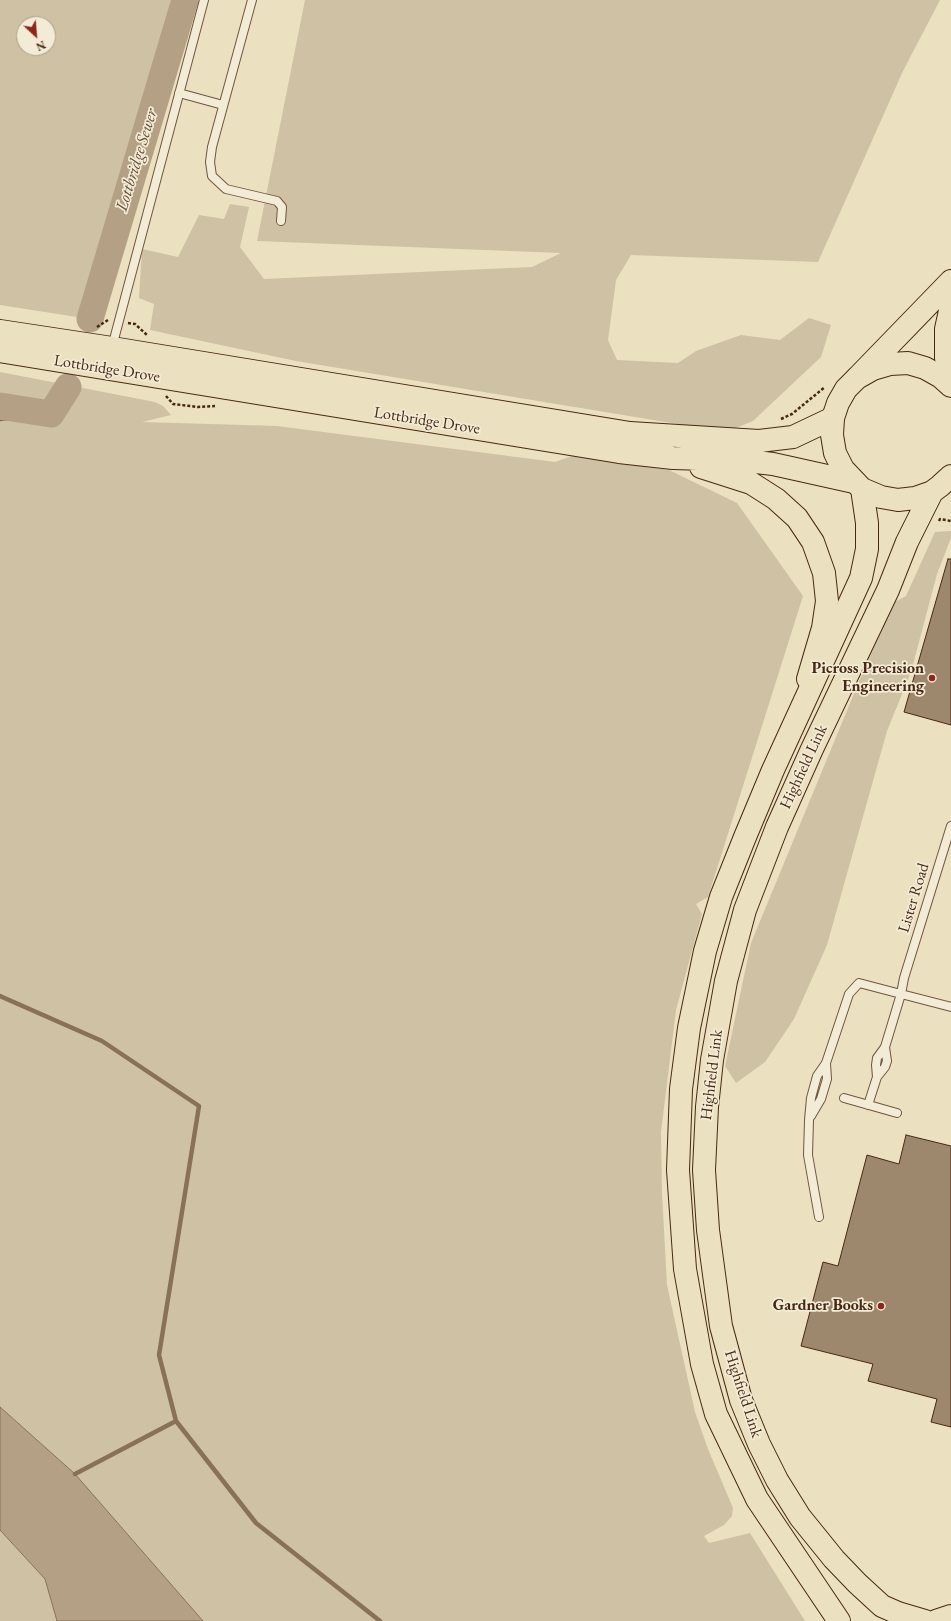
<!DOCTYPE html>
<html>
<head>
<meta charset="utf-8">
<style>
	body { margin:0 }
	#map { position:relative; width:951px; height:1621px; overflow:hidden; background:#ebe0c0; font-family:"EB Garamond",serif }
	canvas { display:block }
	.north { position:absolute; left:16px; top:16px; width:40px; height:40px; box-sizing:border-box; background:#f2ebd6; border:1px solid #ae9d88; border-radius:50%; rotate:154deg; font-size:11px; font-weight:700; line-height:16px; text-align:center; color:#482813 }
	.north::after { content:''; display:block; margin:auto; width:14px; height:18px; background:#8f2418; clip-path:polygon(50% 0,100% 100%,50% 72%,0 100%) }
</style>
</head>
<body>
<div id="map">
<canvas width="951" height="1621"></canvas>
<div class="north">N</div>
</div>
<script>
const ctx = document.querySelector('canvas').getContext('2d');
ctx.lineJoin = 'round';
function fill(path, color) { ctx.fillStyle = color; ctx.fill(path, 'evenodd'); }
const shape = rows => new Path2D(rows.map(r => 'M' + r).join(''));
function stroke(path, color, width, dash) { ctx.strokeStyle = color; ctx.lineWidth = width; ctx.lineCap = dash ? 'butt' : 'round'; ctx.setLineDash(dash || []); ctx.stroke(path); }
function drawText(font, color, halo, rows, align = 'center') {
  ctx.font = font + ' "EB Garamond",serif'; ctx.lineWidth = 3.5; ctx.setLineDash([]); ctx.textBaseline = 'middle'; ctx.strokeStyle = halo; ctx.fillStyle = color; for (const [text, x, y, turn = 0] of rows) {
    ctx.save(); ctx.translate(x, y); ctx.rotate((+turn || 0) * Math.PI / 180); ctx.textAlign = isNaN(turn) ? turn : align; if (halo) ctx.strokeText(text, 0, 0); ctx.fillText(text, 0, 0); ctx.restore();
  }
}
fill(shape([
	[0,0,185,0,90,319,0,305],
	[24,24,48,24,48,48,24,48],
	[305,0,940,0,903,71,818,262,631,255,616,280,608,340,617,360,678,363,696,351,741,335,780,340,809,318,831,325,821,357,753,421,726,432,296,361,150,330,154,304,139,298,142,249,178,257,199,215,224,219,230,204,249,207,240,247,264,279,532,267,561,253,257,241],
	[0,372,155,402,163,406,171,415,142,422,277,426,555,462,572,456,669,470,737,503,803,596,708,897,696,904,702,914,676,1010,661,1132,662,1193,667,1285,695,1412,708,1449,733,1508,732,1516,724,1525,704,1536,709,1543,750,1533,805,1621,203,1621,75,1474,0,1407],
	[951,531,951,538,937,574,911,672,887,731,827,945,794,1019,765,1062,736,1083,725,1066,751,943,891,604,906,596,935,532],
	[0,1530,45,1579,57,1621,0,1621]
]), '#cfc1a3');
const water = shape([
	[0,1407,75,1474,203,1621,57,1621,45,1579,0,1530,0,1407]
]);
fill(water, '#b4a185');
stroke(water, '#897157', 1);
stroke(shape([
	[0,419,51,414],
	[0,996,102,1041,199,1106,159,1355,176,1421,256,1523,380,1621],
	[75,1474,176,1421]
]), '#897157', 4.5);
stroke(shape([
	[90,319,185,0],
	[0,406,51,414,68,387]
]), '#b4a185', 27);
const building = shape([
	[948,559,951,559,951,725,904,712,948,559],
	[906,1135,951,1146,951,1427,931,1422,937,1399,868,1381,873,1364,801,1346,823,1262,838,1266,867,1155,899,1164,906,1135]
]);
fill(building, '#9d886d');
stroke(building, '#482813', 1);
const service = shape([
	[252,0,212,147,210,162,212,176,226,189,277,201,282,207,281,221],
	[179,93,223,105],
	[112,347,204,0],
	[951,826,904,978,901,994,951,1007],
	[877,1077,885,1067,887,1061,885,1047],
	[844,1098,897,1113],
	[811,1116,821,1099,827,1079,826,1063],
	[819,1217,808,1155,809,1120,811,1098,817,1076,826,1063,849,994,859,983,901,994,885,1047,877,1058,876,1065,877,1077,868,1105]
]);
const primary = shape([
	[951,306,946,329,946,358,951,378],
	[0,331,112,348,630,433,759,441,793,437,833,418],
	[0,351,619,452,673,458,739,460,773,464,854,482],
	[858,377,951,281],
	[701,467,751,483,776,499,797,518,813,542,824,573,827,601,823,628,808,679]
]);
const trunk = shape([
	[951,386,941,377,925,368,908,363,890,364,873,369,857,378,846,389,838,403,833,418,832,435,835,453,843,469,862,489,881,497,898,500,915,498,932,492,940,486,951,476],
	[839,1621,757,1499,716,1414,702,1364,685,1269,678,1170,681,1089,689,1028,705,951,721,897,745,837,773,770,861,578,867,549,867,523,862,489],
	[925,1621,898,1613,882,1606,857,1583,834,1559,800,1517,777,1480,759,1444,741,1400,721,1326,708,1230,704,1170,707,1107,712,1060,726,981,745,910,777,827,812,749,888,590,907,542,932,492],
	[936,1621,951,1616]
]);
stroke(service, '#71563e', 10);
stroke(primary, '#482813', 24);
stroke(trunk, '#482813', 24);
stroke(shape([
	[128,323,135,324,147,335],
	[97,327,108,320],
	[166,396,173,404,198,407,215,406],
	[781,419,792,414,825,387],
	[939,521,940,519,951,521]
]), '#482813', 2.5, [3, 2]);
stroke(service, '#f2ebd6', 8);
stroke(primary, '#ebe0c0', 22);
stroke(trunk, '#ebe0c0', 22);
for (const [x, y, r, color] of [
	[932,678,4,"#8f2418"],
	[881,1306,4,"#8f2418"]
]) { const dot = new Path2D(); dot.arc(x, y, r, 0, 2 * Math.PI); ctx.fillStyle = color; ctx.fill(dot); stroke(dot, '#f2ebd6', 1.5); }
drawText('16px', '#482813', '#f2ebd6', [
	["Lottbridge Drove",107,369,9],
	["Lottbridge Drove",427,421,9],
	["Highfield Link",804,767,-65],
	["Lister Road",914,898,-73],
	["Highfield Link",712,1075,-83],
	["Highfield Link",743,1394,72]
]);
drawText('bold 16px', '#482813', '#f2ebd6', [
	["Picross Precision",924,669],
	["Engineering",924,687],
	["Gardner Books",873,1306]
], 'right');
drawText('italic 17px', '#684c35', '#f2ebd6', [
	["Lottbridge Sewer",137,160,-73]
]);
</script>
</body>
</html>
